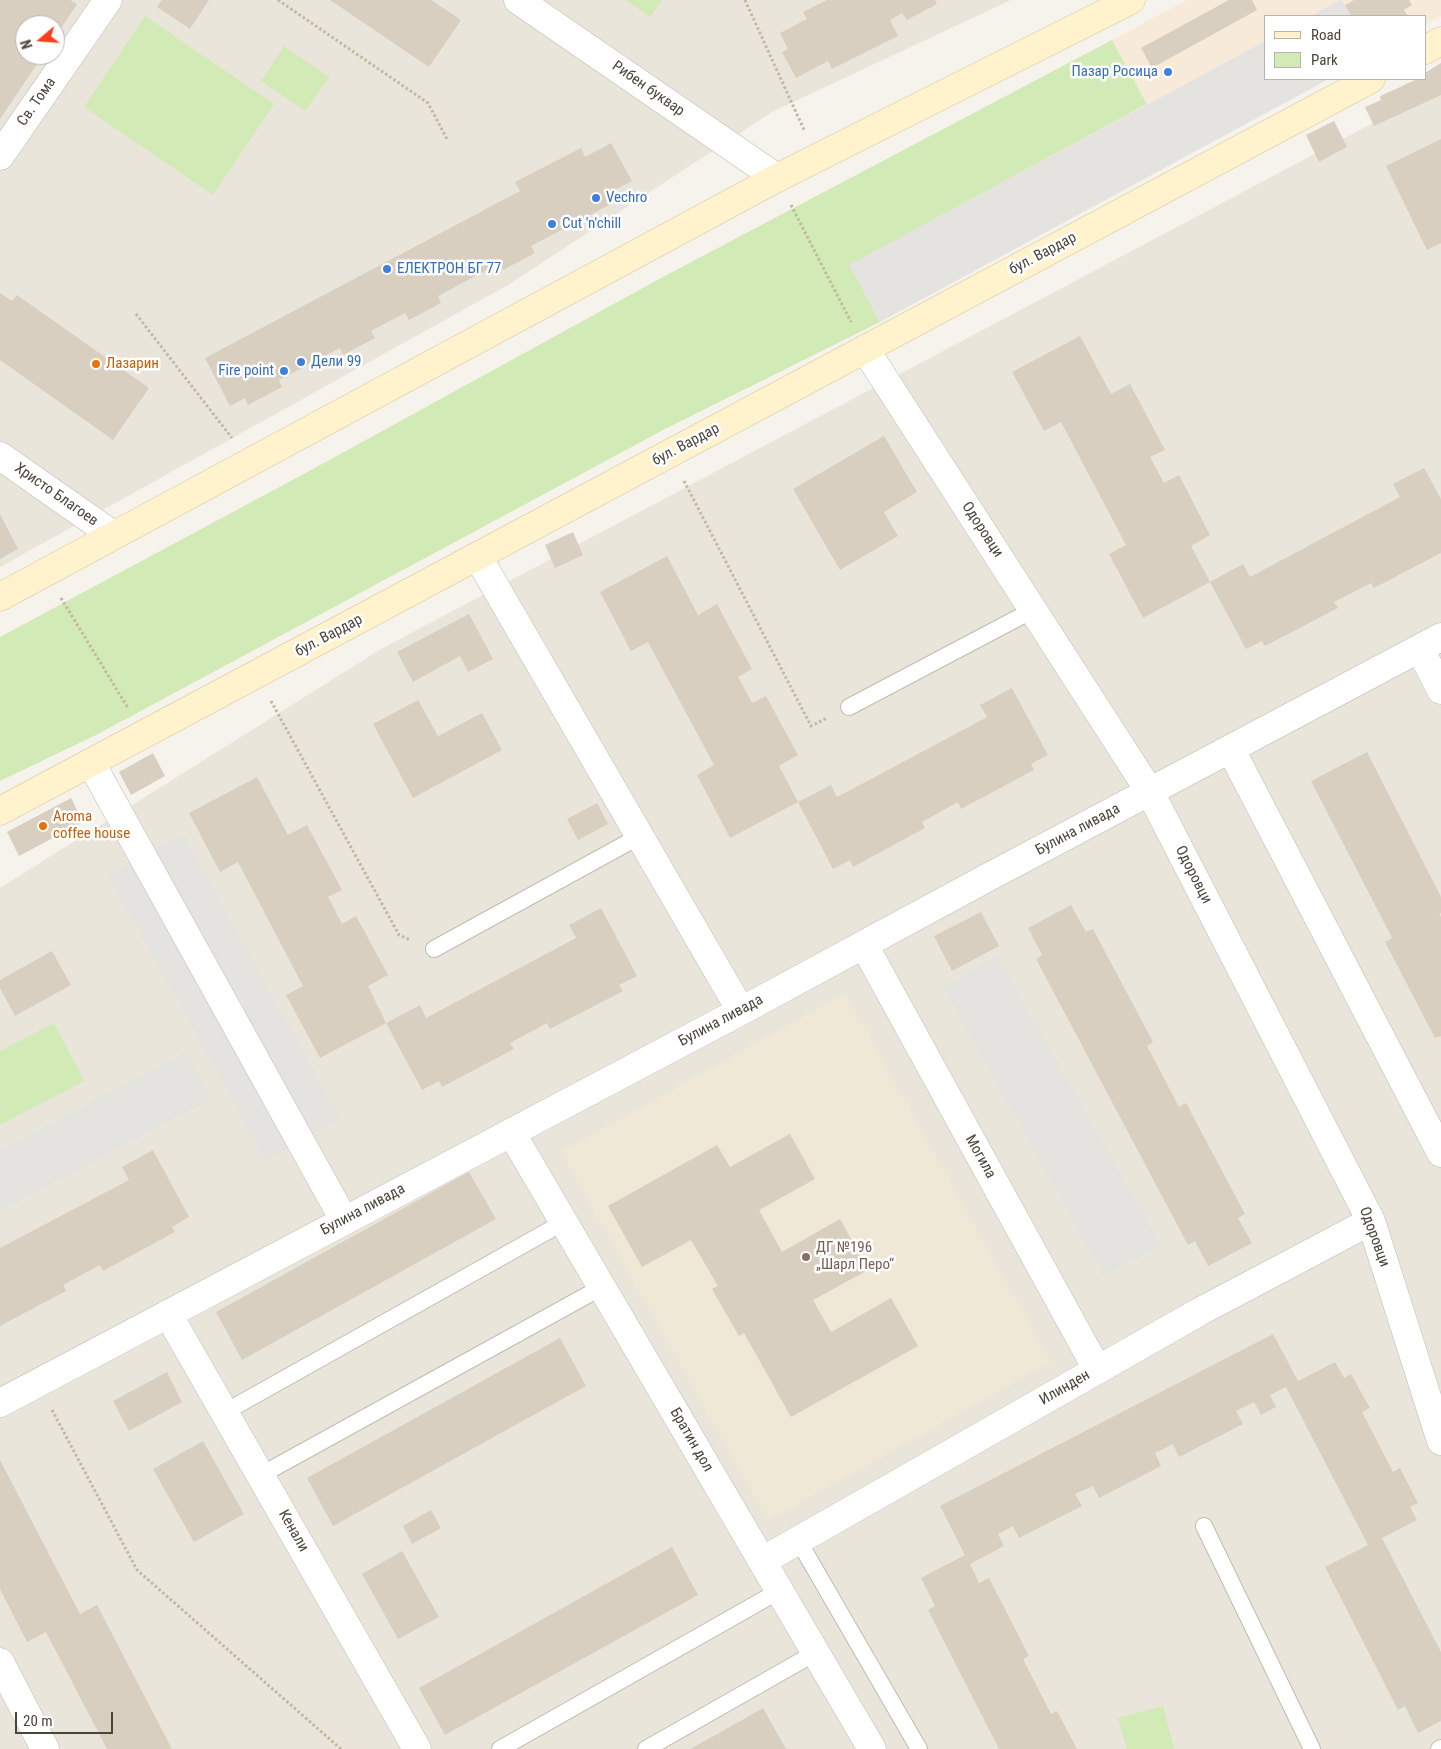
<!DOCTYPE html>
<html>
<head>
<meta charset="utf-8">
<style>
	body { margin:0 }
	#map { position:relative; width:1441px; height:1749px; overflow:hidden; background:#f6f3ec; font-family:"Roboto Condensed",sans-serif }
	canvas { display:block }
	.legend { position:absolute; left:1264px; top:15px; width:162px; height:65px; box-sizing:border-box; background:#fff; border:1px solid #b7b4b0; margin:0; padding:6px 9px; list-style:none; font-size:15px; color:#4b4439 }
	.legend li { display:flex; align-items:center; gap:10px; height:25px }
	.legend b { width:25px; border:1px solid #b7b4b0 }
	.north { position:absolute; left:15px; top:15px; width:50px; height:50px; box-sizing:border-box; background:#fff; border:1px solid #b7b4b0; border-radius:50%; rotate:252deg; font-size:14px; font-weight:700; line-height:20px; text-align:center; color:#4b4439 }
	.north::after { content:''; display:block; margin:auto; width:18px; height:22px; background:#fc3f1d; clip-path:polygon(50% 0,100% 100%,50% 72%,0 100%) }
	.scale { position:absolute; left:15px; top:1712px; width:98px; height:22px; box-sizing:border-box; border:2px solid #4b4439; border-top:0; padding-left:6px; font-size:15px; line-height:18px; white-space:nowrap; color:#4b4439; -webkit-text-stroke:4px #fff; paint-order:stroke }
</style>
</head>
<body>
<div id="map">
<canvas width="1441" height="1749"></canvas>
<ul class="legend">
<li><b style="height:6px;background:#fff3cd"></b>Road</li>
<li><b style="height:14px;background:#d2eab5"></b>Park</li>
</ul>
<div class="north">N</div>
<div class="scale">20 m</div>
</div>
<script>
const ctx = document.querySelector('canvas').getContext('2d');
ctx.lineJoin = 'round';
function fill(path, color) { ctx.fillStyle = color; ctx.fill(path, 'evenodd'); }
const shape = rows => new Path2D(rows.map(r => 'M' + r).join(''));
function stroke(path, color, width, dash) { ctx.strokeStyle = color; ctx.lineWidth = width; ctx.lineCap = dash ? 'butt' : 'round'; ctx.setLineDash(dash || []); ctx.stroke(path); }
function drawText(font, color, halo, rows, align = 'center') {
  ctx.font = font + ' "Roboto Condensed",sans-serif'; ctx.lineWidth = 5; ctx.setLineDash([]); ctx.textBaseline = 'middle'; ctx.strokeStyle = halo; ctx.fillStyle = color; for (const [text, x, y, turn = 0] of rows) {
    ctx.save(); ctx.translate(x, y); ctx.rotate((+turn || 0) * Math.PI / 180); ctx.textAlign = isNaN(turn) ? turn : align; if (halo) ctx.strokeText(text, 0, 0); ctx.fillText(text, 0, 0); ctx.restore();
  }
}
fill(shape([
	[0,0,1011,0,772,112,508,285,0,567],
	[25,25,55,25,55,55,25,55],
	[1441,87,1441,1749,0,1749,0,888,381,649]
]), '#eae5da');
fill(shape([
	[1187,0,1340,0,1310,16,1265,16,1265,41,1147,104,1112,40],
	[1342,0,1441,0,1441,16,1425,25,1425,16,1351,16]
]), '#f7ead8');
fill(shape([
	[845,993,1051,1362,768,1521,561,1152]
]), '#efe8d6');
fill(shape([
	[626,0,662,0,650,17],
	[145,16,274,104,213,195,84,107],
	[1112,40,1147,104,850,265,880,322,665,429,98,734,0,781,0,637,313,469,661,278],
	[284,46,329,77,305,111,261,81],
	[54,1023,84,1081,0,1125,0,1051],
	[1163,1706,1174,1749,1127,1749,1118,1718]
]), '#d2eab5');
fill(shape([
	[1340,0,1342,0,1351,16,1310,16],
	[1265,41,1265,79,1329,79,880,322,849,265],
	[183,834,340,1119,266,1161,108,875],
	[997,956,1161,1245,1104,1276,943,987],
	[186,1052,211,1099,0,1211,0,1151]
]), '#e5e3e0');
fill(shape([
	[0,0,70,0,77,4,55,37,55,25,25,25,25,55,43,55,0,119],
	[162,0,209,0,190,29,157,7],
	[330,0,431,0,461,20,429,67],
	[827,0,935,0,937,4,907,20,902,13,890,20,898,36,832,69,828,61,796,78,782,52,788,49,780,33,807,19,803,12],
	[1229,0,1252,0,1257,10,1152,68,1141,48],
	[1354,0,1409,0,1412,5,1404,10,1408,16,1351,16,1345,5],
	[1441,63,1441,95,1374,126,1365,107,1381,100,1380,96,1398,88,1417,79,1425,79,1425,73],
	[1334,121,1347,147,1319,162,1306,135],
	[1441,139,1441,243,1427,250,1386,166],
	[611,143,632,181,605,195,611,204,531,246,535,253,503,270,500,263,438,296,441,303,409,320,405,313,371,331,375,338,343,355,340,348,279,380,282,387,248,405,245,398,230,406,205,358,520,191,515,182,581,148,585,157],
	[0,293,12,301,17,295,149,388,113,440,0,360],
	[1080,336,1111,394,1130,384,1165,450,1150,457,1164,483,1179,475,1210,535,1191,546,1210,582,1143,618,1109,554,1126,545,1061,422,1044,431,1012,372],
	[884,436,917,492,884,512,898,536,840,570,793,489],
	[1424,468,1441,499,1441,553,1374,588,1371,583,1334,602,1338,608,1265,646,1262,641,1246,649,1210,582,1243,564,1250,577,1400,497,1393,484],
	[0,514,18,549,0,559],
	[573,532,583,555,555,568,545,545],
	[667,556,698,615,717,604,752,669,738,677,752,703,766,696,798,755,779,766,798,802,730,838,697,775,714,765,648,642,631,651,600,592],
	[469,614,493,659,468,672,460,656,413,682,397,652],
	[1012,688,1048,755,1031,764,1034,770,961,809,958,802,922,822,925,828,853,867,850,860,833,869,798,802,831,785,837,797,875,777,987,717,980,705],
	[418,700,438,736,482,713,502,750,413,798,373,724],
	[1367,752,1441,897,1441,913,1439,914,1441,917,1441,1036,1435,1038,1385,942,1392,938,1311,781],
	[153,753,165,776,131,795,119,772],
	[257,777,288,835,307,825,342,890,328,897,342,924,356,916,388,975,368,986,386,1023,320,1058,286,995,303,986,238,862,220,872,189,813],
	[71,798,83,822,19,856,7,832],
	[597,803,608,824,578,840,567,819],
	[1071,905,1086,932,1093,929,1153,1042,1147,1046,1179,1107,1186,1103,1245,1214,1238,1218,1252,1243,1208,1266,1195,1241,1188,1245,1036,959,1042,955,1028,928],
	[601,908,637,976,619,985,623,991,550,1029,547,1023,510,1043,514,1049,442,1087,439,1081,422,1090,386,1023,420,1005,426,1018,576,938,569,925],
	[981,912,999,946,952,971,934,936],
	[52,951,71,985,15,1016,0,988,0,980],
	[790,1134,815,1179,759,1210,782,1252,840,1219,868,1270,813,1300,831,1332,891,1298,918,1346,791,1417,744,1333,739,1336,712,1289,718,1286,691,1240,642,1267,608,1206,717,1145,730,1167],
	[153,1150,189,1217,172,1227,175,1232,103,1271,100,1265,63,1285,66,1291,0,1326,0,1248,129,1180,122,1167],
	[469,1172,496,1219,242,1360,216,1312],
	[1273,1334,1298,1381,1335,1362,1344,1378,1351,1374,1370,1408,1362,1412,1393,1472,1400,1468,1418,1503,1410,1507,1417,1520,1382,1538,1441,1652,1441,1721,1418,1733,1405,1706,1398,1710,1325,1567,1368,1545,1286,1387,1270,1395,1276,1407,1261,1415,1254,1402,1236,1411,1243,1424,1179,1457,1173,1444,1155,1453,1161,1466,1099,1498,1093,1486,1075,1494,1082,1506,1019,1538,1013,1526,998,1534,1004,1546,970,1564,979,1583,989,1578,1029,1656,1023,1659,1051,1714,1057,1711,1077,1749,999,1749,928,1610,935,1606,921,1578,965,1555,940,1506],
	[560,1338,586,1386,333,1526,307,1478],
	[167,1372,182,1402,129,1431,113,1401],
	[203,1441,244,1514,194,1542,153,1469],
	[0,1460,80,1614,97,1605,172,1749,107,1749,46,1632,27,1642,0,1589],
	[431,1510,441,1528,412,1544,403,1526],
	[672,1547,698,1595,445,1735,419,1688],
	[402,1551,439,1617,398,1639,362,1574],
	[763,1708,786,1749,690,1749,721,1732]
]), '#d8cfc1');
const lane = shape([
	[849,707,1033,610],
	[434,949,640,836],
	[225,1412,564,1222],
	[261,1475,602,1287],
	[1204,1526,1312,1749],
	[798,1540,919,1749],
	[500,1749,779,1591],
	[646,1749,815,1653],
	[1439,1749,1441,1748]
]);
const street = shape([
	[518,0,777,178],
	[0,156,108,0],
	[865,349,1150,792,1371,1221,1441,1441],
	[0,456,113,535],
	[478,557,741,1011],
	[1420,649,1441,690],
	[1231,750,1441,1153],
	[91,763,344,1220],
	[864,945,1097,1369],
	[511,1132,872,1749],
	[168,1314,417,1749],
	[0,1403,741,1011,983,880,1441,637],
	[762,1561,1199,1312,1371,1221],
	[0,1662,45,1749]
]);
const secondary = shape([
	[1425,50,1441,41],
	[0,597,777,178,1131,0],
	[0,811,1371,79]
]);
stroke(lane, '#c2bbae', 18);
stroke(street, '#c2bbae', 29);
stroke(secondary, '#d6c79b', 29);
stroke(shape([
	[278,0,428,103,448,141],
	[745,0,805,132],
	[791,205,851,322],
	[136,314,232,438],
	[684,481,811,726,827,718],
	[61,598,128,708],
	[271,701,399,935,410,940],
	[52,1410,137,1570,341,1749]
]), '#c4b79f', 3, [2.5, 2.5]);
stroke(lane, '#fff', 16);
stroke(street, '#fff', 28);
stroke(secondary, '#fff3cd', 28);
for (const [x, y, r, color] of [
	[1168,72,5,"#3f7fe0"],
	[596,198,5,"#3f7fe0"],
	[552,224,5,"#3f7fe0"],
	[387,269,5,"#3f7fe0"],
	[301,362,5,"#3f7fe0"],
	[96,364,5,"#e8710a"],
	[284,371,5,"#3f7fe0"],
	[43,826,5,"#e8710a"],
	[806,1257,5,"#8d6e63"]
]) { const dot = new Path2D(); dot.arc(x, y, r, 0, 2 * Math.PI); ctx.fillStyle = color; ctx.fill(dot); stroke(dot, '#fff', 2); }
drawText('15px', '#366cbe', '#fff', [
	["Пазар Росица",1158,72,"right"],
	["Vechro",606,198],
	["Cut 'n'chill",562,224],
	["ЕЛЕКТРОН БГ 77",397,269],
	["Дели 99",311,362],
	["Fire point",274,371,"right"]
], 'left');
drawText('15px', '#4b4439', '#fff', [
	["Рибен буквар",648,89,35],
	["Св. Тома",37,102,-55],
	["бул. Вардар",1043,254,-28],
	["бул. Вардар",686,445,-28],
	["Христо Благоев",56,495,35],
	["Одоровци",982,530,57],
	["бул. Вардар",329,636,-28],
	["Булина ливада",1078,830,-28],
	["Одоровци",1193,875,63],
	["Булина ливада",721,1021,-28],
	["Могила",980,1157,61],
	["Булина ливада",363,1210,-28],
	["Одоровци",1374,1237,70],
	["Илинден",1065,1388,-30],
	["Братин дол",691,1440,60],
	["Кенали",293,1531,60]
]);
drawText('15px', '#c56008', '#fff', [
	["Лазарин",106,364],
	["Aroma",53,817],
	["coffee house",53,834]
], 'left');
drawText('15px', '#785e54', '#fff', [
	["ДГ №196",816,1248],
	["„Шарл Перо“",816,1265]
], 'left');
</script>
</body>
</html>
